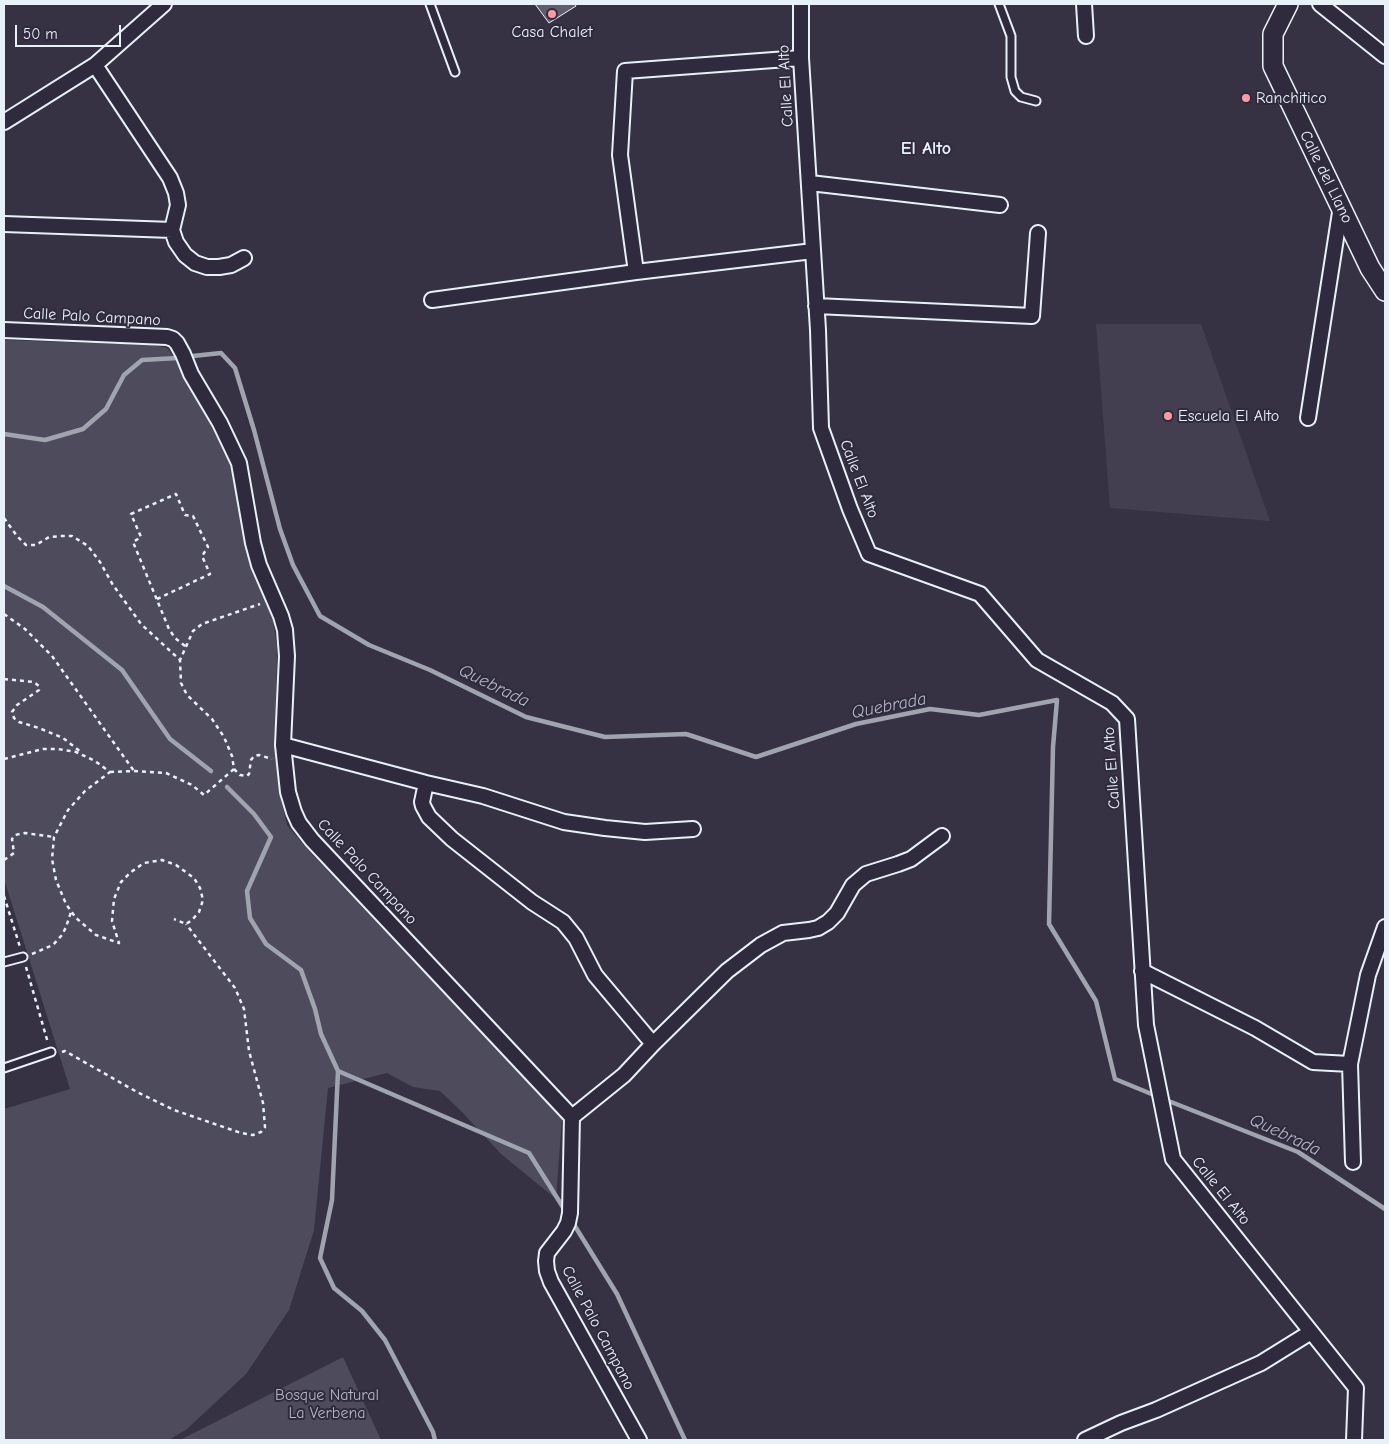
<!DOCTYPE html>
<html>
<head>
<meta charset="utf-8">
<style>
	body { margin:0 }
	#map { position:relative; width:1389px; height:1444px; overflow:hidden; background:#363244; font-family:"Comic Neue",sans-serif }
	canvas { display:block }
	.frame { position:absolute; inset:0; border:5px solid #e8f1f8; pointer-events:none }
	.scale { position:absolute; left:15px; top:25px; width:106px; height:22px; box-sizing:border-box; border:2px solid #e8f1f8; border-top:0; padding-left:6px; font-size:15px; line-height:18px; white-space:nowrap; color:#e8f1f8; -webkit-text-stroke:4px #2f2a3d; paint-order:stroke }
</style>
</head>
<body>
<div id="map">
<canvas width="1389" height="1444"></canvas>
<div class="frame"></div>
<div class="scale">50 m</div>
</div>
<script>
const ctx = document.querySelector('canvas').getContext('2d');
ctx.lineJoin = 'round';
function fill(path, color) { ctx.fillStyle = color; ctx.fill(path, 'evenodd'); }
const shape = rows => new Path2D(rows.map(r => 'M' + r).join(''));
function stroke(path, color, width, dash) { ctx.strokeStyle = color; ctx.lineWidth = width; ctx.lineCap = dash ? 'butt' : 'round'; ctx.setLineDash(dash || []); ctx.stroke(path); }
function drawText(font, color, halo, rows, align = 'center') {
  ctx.font = font + ' "Comic Neue",sans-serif'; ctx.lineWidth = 4; ctx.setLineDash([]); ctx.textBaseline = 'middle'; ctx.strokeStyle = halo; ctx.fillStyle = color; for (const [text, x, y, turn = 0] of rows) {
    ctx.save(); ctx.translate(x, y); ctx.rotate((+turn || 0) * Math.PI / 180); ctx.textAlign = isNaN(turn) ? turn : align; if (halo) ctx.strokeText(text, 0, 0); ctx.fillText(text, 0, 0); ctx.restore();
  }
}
fill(shape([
	[1096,324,1201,324,1270,521,1110,508]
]), '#433f51');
fill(shape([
	[4,340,152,345,167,348,179,364,230,456,236,478,246,544,273,621,277,646,276,735,279,791,287,825,308,850,562,1118,556,1199,501,1154,462,1112,440,1091,413,1087,387,1073,328,1088,314,1230,289,1310,246,1374,187,1429,169,1440,4,1440,4,1109,70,1089,4,879],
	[343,1357,381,1440,180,1440]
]), '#4d4b5c');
stroke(shape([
	[193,356,221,353,235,368,254,430,280,529,293,565,320,616,369,645,430,670,526,717,605,737,686,734,756,757,856,724,930,709,979,715,1057,700,1053,747,1049,924,1096,1001,1115,1079,1154,1095],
	[4,434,45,440,83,429,106,409,124,375,142,360,178,358],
	[4,586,43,607,122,670,170,739,211,771],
	[227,787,254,814,271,837,247,891,250,918,266,944,301,970,315,1009,321,1034,338,1071,332,1200,320,1258,334,1288,362,1311,385,1340,433,1432,435,1440],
	[338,1071,529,1153,566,1212],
	[1166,1100,1298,1152,1385,1209],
	[573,1223,617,1294,685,1440]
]), '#a0a4af', 4.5);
const building = shape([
	[535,4,575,4,576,6,549,23,535,4]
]);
fill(building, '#605e6e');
stroke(building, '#e8f1f8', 1);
const lane = shape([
	[430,4,455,72],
	[999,4,1011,36,1011,77,1015,91,1021,97,1036,101],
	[4,962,23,957],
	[4,1068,51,1052]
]);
const street = shape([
	[801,4,801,58,818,330,821,428,850,509,869,554,980,594,1037,660,1112,703,1127,719,1146,1025,1173,1159,1356,1388,1354,1440],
	[1084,4,1086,36],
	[1320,4,1385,56],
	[95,65,170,178,176,193,178,205,172,230,176,242,185,255,195,263,207,267,219,267,231,265,244,258],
	[4,122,95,65,164,4],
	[810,183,1000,205],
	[4,224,172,230],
	[636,272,620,155,625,71,801,58],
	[432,300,636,272,813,251],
	[816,306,1032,316,1038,233],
	[4,330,167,337,173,339,177,343,183,354,191,374,220,423,239,463,253,543,259,565,281,616,285,630,287,656,283,745,288,792,294,812,299,823,312,840,572,1117,570,1213,568,1223,564,1231,547,1253,546,1261,547,1271,551,1282,639,1440],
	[1308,418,1341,206],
	[283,745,426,783,483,796,564,822,605,828,645,832,693,829],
	[426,783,422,802,423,806,429,817,452,839,532,902,563,922,576,938,595,975,653,1044,624,1075,572,1117],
	[1142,971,1255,1028,1313,1062,1350,1064,1353,1162],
	[653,1044,727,971,761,945,783,933,809,930,818,928,828,922,837,913,853,885,866,874,898,864,911,859,942,836],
	[1350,1064,1368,975,1385,927],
	[1085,1440,1121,1423,1156,1410,1261,1363,1311,1332]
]);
const secondary = shape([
	[1288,4,1273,34,1273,66,1370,268,1385,291]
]);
stroke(lane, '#e8f1f8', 11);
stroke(street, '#e8f1f8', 18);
stroke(secondary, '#e8f1f8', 22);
stroke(shape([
	[4,518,17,536,26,545,36,545,49,537,62,536,72,536,88,546,100,562,113,585,141,624,180,660,193,631,202,624,260,604],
	[157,599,210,574,202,556,208,547,193,516,185,515,176,494,131,514,141,537,133,542,169,629,175,638,185,646],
	[4,614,25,629,52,656,134,771],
	[4,679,34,682,39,686,39,690,17,705,12,712,14,718,19,722,39,728,63,738,81,752],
	[4,759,43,749,58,749,76,752,95,761,110,772,85,791,68,810,54,837,52,859,56,880,66,904,76,918,96,935,119,943,112,921,114,899,121,882,131,872,144,863,162,860,176,865,194,878,200,888,203,900,199,912,192,920,186,924,174,919],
	[234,769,240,775,247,776,249,774,251,760,254,756,259,755,272,759],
	[110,772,134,771,166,773,192,785,204,795,234,769,232,756,224,737,212,719,187,695,181,683,180,660],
	[4,860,14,853,12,839,15,835,25,833,54,837],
	[4,896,20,947],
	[32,954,53,945,62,935,66,927,71,912],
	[26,967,48,1043],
	[62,1052,65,1051,137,1092,174,1110,241,1133,253,1135,261,1132,265,1127,263,1103,249,1051,244,1009,235,988,186,924]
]), '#e8f1f8', 2.5, [4, 4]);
stroke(lane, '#2f2a3d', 7);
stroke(street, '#2f2a3d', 14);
stroke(secondary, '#2f2a3d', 19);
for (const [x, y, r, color] of [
	[552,14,5,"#ff9aa2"],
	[1246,98,5,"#ff9aa2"],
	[1168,416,5,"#ff9aa2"]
]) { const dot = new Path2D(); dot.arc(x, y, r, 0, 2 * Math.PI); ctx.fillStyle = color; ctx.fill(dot); stroke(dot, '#2f2a3d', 2); }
drawText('16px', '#e8f1f8', '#2f2a3d', [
	["Casa Chalet",552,32,"center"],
	["Ranchitico",1256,98],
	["Escuela El Alto",1178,416]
], 'left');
drawText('16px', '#e8f1f8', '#2f2a3d', [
	["Calle El Alto",786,86,-93],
	["Calle del Llano",1326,177,64],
	["Calle Palo Campano",92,317,3],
	["Calle El Alto",859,479,69],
	["Calle El Alto",1112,768,-94],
	["Calle Palo Campano",367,872,47],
	["Calle El Alto",1221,1191,51],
	["Calle Palo Campano",598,1328,62]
]);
drawText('16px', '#b2b7c1', '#2f2a3d', [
	["Bosque Natural",327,1395],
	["La Verbena",327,1413]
]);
drawText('bold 18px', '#e8f1f8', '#2f2a3d', [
	["El Alto",926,149]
]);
drawText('italic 18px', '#b2b7c2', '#2f2a3d', [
	["Quebrada",494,686,26],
	["Quebrada",889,706,-11],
	["Quebrada",1285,1135,25]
]);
</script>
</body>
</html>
